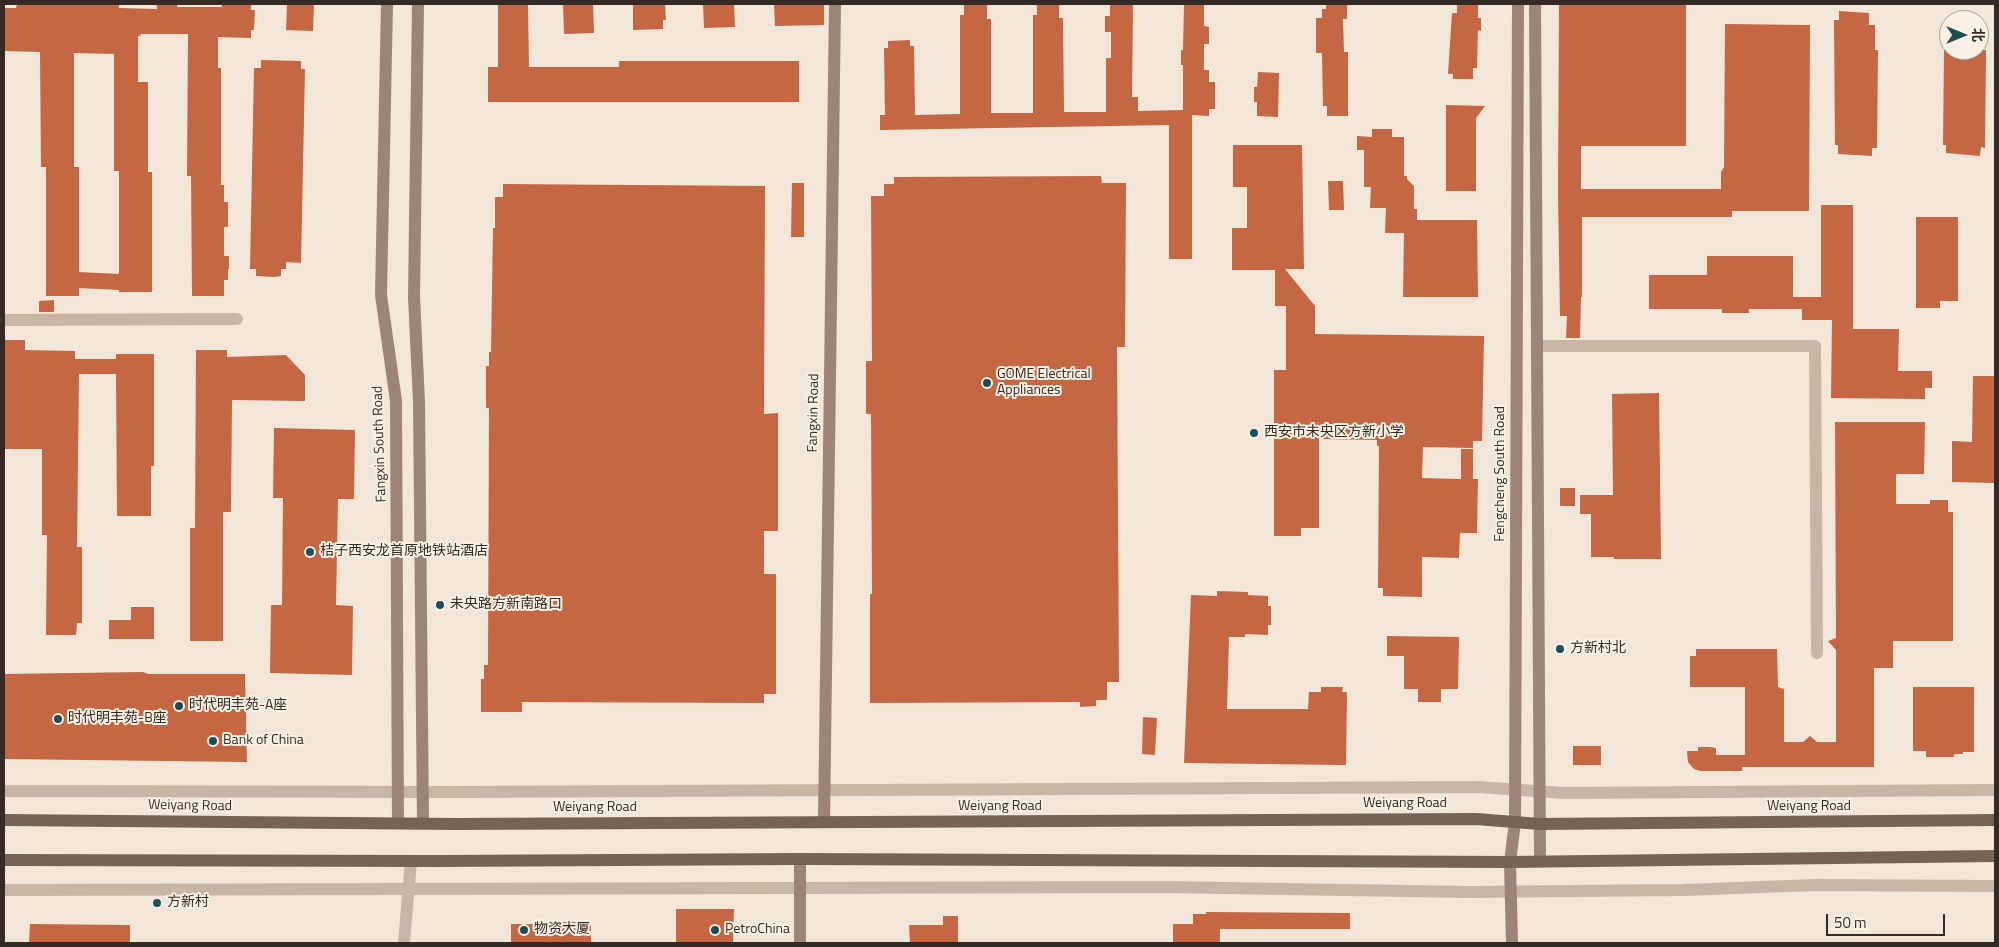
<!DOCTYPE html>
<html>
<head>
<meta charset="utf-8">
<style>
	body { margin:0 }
	#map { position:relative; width:1999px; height:947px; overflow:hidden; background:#f1e6d8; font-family:"Titillium Web","Noto Sans SC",sans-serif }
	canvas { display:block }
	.frame { position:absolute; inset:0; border:5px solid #342b26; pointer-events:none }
	.north { position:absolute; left:1939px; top:10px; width:50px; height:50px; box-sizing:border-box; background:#f9f0e4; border:1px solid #aaa198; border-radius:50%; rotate:90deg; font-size:14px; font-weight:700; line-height:20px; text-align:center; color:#342b26 }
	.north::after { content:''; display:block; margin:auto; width:18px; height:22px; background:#1c4f55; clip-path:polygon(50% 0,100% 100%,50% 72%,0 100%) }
	.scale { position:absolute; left:1826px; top:914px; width:119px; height:22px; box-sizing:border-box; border:2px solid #342b26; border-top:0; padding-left:6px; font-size:15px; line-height:18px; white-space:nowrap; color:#342b26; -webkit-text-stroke:4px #f9f0e4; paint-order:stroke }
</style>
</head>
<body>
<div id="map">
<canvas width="1999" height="947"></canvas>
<div class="frame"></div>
<div class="north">北</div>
<div class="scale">50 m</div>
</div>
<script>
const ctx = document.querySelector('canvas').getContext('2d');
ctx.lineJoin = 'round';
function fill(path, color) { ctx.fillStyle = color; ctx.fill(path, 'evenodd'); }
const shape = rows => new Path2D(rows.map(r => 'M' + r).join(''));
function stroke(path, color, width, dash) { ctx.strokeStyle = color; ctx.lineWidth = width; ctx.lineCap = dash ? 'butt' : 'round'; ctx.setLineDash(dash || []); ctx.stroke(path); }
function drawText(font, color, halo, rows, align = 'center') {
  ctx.font = font + ' "Titillium Web","Noto Sans SC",sans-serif'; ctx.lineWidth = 4; ctx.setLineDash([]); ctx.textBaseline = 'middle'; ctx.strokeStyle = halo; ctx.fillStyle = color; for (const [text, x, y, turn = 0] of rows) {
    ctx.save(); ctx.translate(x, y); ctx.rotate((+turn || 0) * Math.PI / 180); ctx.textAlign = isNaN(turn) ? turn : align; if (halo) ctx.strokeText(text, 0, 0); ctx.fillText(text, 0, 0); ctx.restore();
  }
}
fill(shape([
	[17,4,82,4,119,5,119,8,157,9,157,4,178,4,177,7,222,7,222,4,251,4,251,10,255,10,254,30,251,30,251,38,218,37,218,68,221,68,221,185,224,185,224,202,228,202,228,227,224,227,224,256,229,256,229,269,228,269,228,280,224,280,224,296,192,296,191,176,187,176,188,34,141,34,140,36,138,36,138,82,148,82,148,172,152,172,152,292,119,292,119,290,79,288,79,296,46,296,46,167,41,167,40,52,4,51,4,8,16,8],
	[74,53,114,54,114,171,119,171,119,274,79,272,79,167,74,167],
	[287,4,314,4,313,31,286,30],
	[498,4,528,4,529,67,619,67,619,61,799,61,799,102,488,102,488,67,498,67],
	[563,4,593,4,594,33,564,34],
	[633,4,665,4,666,20,663,20,663,29,633,30],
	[703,4,734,4,735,27,704,28],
	[774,4,824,4,824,25,775,26],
	[964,4,987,4,987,19,991,19,991,113,1033,113,1033,15,1037,15,1037,4,1059,4,1059,18,1063,18,1064,112,1106,112,1106,58,1111,58,1111,32,1105,32,1105,16,1110,16,1110,4,1133,4,1132,97,1138,97,1138,111,1183,110,1183,65,1181,65,1181,50,1183,50,1184,4,1204,4,1204,26,1209,27,1209,44,1204,44,1204,70,1209,70,1209,82,1215,82,1215,109,1209,109,1209,116,1192,115,1192,259,1169,259,1169,125,880,130,880,115,885,115,884,48,888,48,888,41,910,40,910,46,914,46,915,115,960,114,960,15,964,15],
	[1326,4,1347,4,1347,19,1343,19,1344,52,1348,52,1348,116,1327,116,1327,106,1323,106,1322,53,1316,53,1316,18,1322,18,1322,9,1326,9],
	[1457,4,1478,4,1478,18,1481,18,1481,31,1478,30,1477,68,1473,68,1473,79,1453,79,1453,74,1448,74,1452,13,1457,13],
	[1559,4,1686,4,1686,146,1581,146,1581,189,1721,189,1721,172,1724,167,1725,24,1810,25,1809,211,1732,211,1732,217,1582,217,1582,297,1581,297,1580,338,1566,338,1567,316,1560,316,1558,194],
	[1839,11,1869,13,1869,25,1875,25,1875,50,1878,50,1877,148,1872,148,1872,156,1838,154,1838,145,1835,145,1834,20,1839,20],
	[1944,50,1986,50,1985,148,1981,147,1980,156,1946,153,1946,145,1943,145],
	[261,60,301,61,301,69,305,69,301,263,286,262,286,269,281,269,281,276,274,277,256,276,256,269,250,269,254,68,261,68],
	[1258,72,1279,73,1278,117,1257,116,1257,102,1254,102,1254,87,1257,87],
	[1446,105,1485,106,1476,118,1476,191,1446,191],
	[1372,129,1392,129,1392,137,1404,137,1404,176,1407,176,1407,179,1414,186,1414,209,1417,209,1417,220,1477,220,1478,297,1403,297,1404,233,1385,233,1386,208,1370,208,1371,187,1364,187,1364,150,1357,150,1357,136,1372,137],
	[1233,145,1302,145,1304,269,1285,269,1315,306,1315,334,1484,336,1482,441,1473,441,1473,448,1423,447,1422,478,1461,479,1461,449,1473,449,1473,479,1478,479,1477,533,1460,533,1459,558,1422,557,1422,597,1383,596,1383,588,1378,588,1379,446,1377,446,1377,440,1319,439,1319,528,1301,528,1301,536,1274,536,1274,370,1286,370,1286,306,1275,306,1275,270,1232,270,1232,228,1247,228,1247,187,1233,187],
	[1101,176,1102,183,1126,183,1125,347,1117,347,1119,682,1107,682,1107,700,1096,700,1096,706,1080,707,1080,702,870,703,870,594,872,594,871,414,866,414,866,361,872,361,871,196,884,196,884,184,894,184,894,177],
	[1328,181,1343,181,1344,210,1329,210],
	[792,183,804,183,804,237,791,237],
	[503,184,765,186,764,414,778,413,778,531,764,531,764,574,776,574,776,694,764,694,764,703,522,702,522,712,481,712,481,679,484,679,484,665,488,665,489,408,486,408,486,366,489,366,489,352,491,352,493,228,495,228,495,197,503,197],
	[1821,205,1853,205,1853,329,1899,329,1898,371,1932,371,1932,388,1925,388,1925,399,1831,398,1832,320,1802,320,1802,309,1749,309,1749,313,1722,313,1722,309,1649,309,1649,275,1707,275,1707,256,1793,256,1793,297,1821,297],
	[1916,217,1958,217,1958,301,1940,301,1940,308,1916,308],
	[54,300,54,312,39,312,39,301],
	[4,340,25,340,25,350,75,351,75,359,116,359,116,354,154,354,154,466,151,466,151,516,117,516,116,374,79,374,77,547,82,547,82,623,77,623,76,635,46,635,47,535,42,535,42,449,4,449],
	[196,350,227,350,227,357,286,355,305,375,305,401,232,400,231,512,223,512,223,641,190,641,190,528,195,528],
	[1973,376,1995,376,1995,483,1952,482,1952,441,1972,442],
	[1659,393,1661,559,1614,559,1614,557,1591,557,1591,514,1580,514,1580,495,1613,495,1612,394],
	[1835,422,1925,422,1924,474,1896,474,1896,504,1930,504,1930,500,1948,500,1948,512,1953,512,1953,641,1893,641,1893,668,1874,668,1874,767,1742,767,1742,771,1700,771,1694,769,1688,762,1687,751,1698,751,1698,747,1709,747,1716,748,1716,755,1745,755,1745,687,1690,687,1690,656,1696,656,1696,649,1777,649,1778,687,1784,689,1784,742,1803,742,1810,736,1817,742,1836,742,1836,650,1828,641,1836,638],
	[274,428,355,430,354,499,338,499,336,605,353,606,352,675,270,673,271,605,282,605,283,498,273,498],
	[1560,488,1575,488,1575,506,1560,506],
	[1217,591,1248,592,1248,595,1268,596,1268,606,1271,606,1271,625,1268,625,1268,635,1245,634,1245,637,1229,637,1227,709,1308,709,1309,692,1321,692,1321,687,1343,687,1342,692,1347,692,1346,765,1184,763,1191,595,1217,596],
	[131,607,154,607,154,639,109,639,109,620,131,620],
	[1387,636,1459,637,1458,689,1441,689,1441,702,1418,702,1418,689,1404,689,1404,656,1387,656],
	[143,672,148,674,245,674,247,762,4,759,4,674],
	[1913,687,1974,687,1974,752,1963,752,1963,754,1954,754,1954,757,1926,757,1926,751,1913,751],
	[1143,717,1157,718,1155,755,1142,754],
	[1573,746,1601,746,1601,765,1573,765],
	[676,909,734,909,733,943,676,943],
	[1206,912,1350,913,1350,929,1220,929,1220,943,1173,943,1173,924,1193,924,1193,914,1206,914],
	[943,916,958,916,958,943,910,943,909,925,943,925],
	[545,922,591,922,591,943,511,943,511,924,545,924],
	[30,924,130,925,130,943,29,943]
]), '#c56742');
stroke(shape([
	[4,320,237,319],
	[1537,346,1815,346,1817,653],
	[4,791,455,792,1478,787,1564,793,1995,790],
	[4,890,1166,887,1467,892,1684,890,1815,885,1995,886],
	[404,943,411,861]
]), '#c8b6a4', 12);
stroke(shape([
	[387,4,381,295,396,401,398,823],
	[418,4,414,297,419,402,423,823],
	[1535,4,1540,861],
	[824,822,835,4],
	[800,859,800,943],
	[1512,943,1510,862,1515,822,1518,4]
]), '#9c8576', 12);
stroke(shape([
	[4,820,456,824,1476,819,1540,824,1995,820],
	[4,860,437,861,800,859,1510,862,1995,856]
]), '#766357', 12);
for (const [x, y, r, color] of [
	[987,383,5,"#1c4f55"],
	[1254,433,5,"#1c4f55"],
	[310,552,5,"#1c4f55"],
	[440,605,5,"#1c4f55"],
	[1560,649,5,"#1c4f55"],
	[179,706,5,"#1c4f55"],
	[58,719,5,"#1c4f55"],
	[213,741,5,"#1c4f55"],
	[157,903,5,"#1c4f55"],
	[524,930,5,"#1c4f55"],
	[715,930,5,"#1c4f55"]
]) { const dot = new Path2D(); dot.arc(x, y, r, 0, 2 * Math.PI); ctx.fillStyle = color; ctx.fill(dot); stroke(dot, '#f9f0e4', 2); }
drawText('14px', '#342b26', '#f9f0e4', [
	["GOME Electrical",997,375],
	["Appliances",997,391],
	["西安市未央区方新小学",1264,433],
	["桔子西安龙首原地铁站酒店",320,552],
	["未央路方新南路口",450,605],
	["方新村北",1570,649],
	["时代明丰苑-A座",189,706],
	["时代明丰苑-B座",68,719],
	["Bank of China",223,741],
	["方新村",167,903],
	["物资大厦",534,930],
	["PetroChina",725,930]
], 'left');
drawText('14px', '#342b26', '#f9f0e4', [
	["Fangxin Road",814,413,-89],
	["Fangxin South Road",380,444,-92],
	["Fengcheng South Road",1501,474,-90],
	["Weiyang Road",1405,804],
	["Weiyang Road",190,806,1],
	["Weiyang Road",1000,807],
	["Weiyang Road",1809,807],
	["Weiyang Road",595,808]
]);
</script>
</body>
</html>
